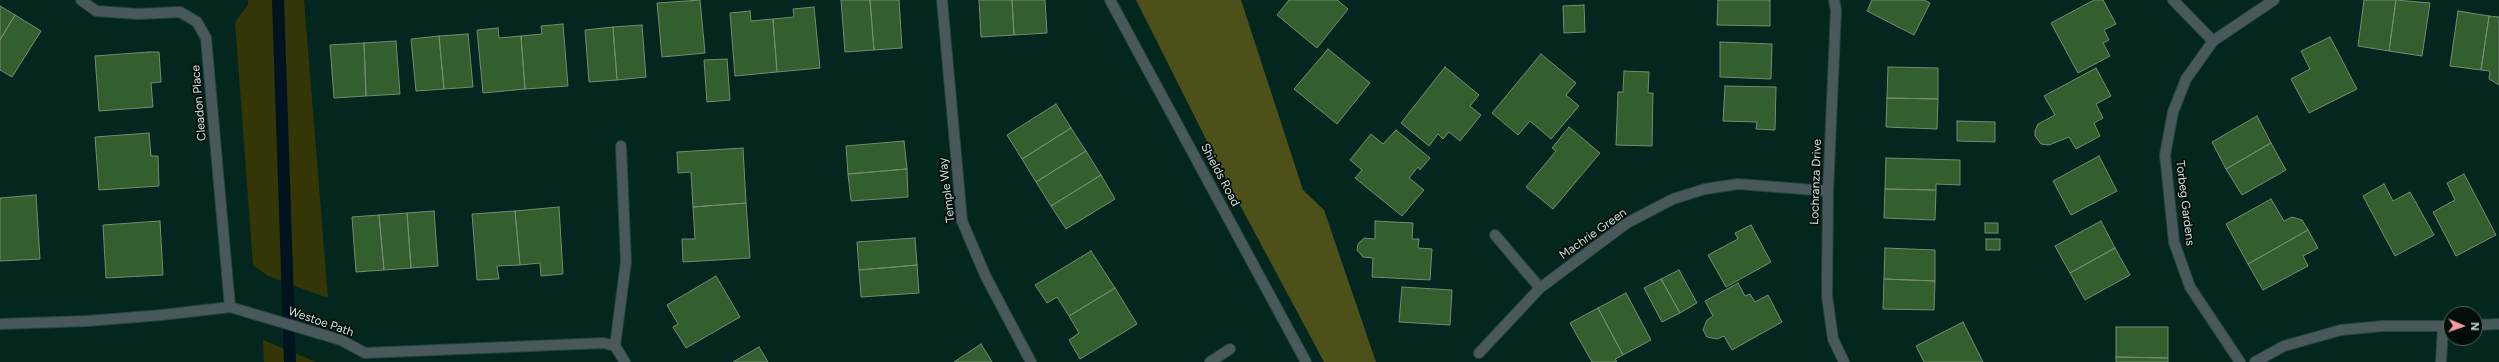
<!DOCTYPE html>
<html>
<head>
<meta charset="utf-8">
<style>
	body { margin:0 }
	#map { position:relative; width:2499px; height:362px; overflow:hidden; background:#03271e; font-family:Figtree,sans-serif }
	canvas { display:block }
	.north { position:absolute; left:2443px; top:306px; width:40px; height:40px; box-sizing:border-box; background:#020d09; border:1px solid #54625d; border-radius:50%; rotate:92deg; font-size:11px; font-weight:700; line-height:16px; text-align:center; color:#cfe1db }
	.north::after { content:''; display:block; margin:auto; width:14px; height:18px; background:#f59b9c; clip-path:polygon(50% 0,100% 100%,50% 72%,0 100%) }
</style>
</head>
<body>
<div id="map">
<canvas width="2499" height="362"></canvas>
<div class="north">N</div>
</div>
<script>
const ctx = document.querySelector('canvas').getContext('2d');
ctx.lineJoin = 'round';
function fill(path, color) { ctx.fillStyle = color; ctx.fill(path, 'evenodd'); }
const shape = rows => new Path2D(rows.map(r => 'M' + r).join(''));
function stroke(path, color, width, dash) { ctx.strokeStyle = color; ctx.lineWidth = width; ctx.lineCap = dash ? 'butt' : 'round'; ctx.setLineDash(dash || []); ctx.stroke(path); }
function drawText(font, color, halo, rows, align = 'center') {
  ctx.font = font + ' Figtree,sans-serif'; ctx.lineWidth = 3.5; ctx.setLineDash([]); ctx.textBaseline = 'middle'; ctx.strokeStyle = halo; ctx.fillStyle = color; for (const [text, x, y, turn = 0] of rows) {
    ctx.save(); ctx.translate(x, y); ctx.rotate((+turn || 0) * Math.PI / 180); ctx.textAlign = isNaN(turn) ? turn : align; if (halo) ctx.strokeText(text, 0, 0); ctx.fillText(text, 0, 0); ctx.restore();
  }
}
fill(shape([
	[248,0,304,0,328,298,268,276,253,265,235,22,248,5],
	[263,340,316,362,264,362]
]), '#343605');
fill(shape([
	[1136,0,1241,0,1303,190,1324,210,1376,362,1324,362,1225,177]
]), '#4e501a');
stroke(shape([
	[278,0,290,362]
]), '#00131f', 12);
const building = shape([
	[700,0,705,53,662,57,657,3,700,0],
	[841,0,870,0,874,50,845,52,841,0],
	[870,0,899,0,902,48,874,50,870,0],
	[979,0,1012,0,1014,35,981,37,979,0],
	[1012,0,1045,0,1047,33,1014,35,1012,0],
	[1289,0,1337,0,1348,9,1317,48,1277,15,1289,0],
	[1718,0,1770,0,1770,26,1717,25,1718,0],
	[1872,0,1924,0,1930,3,1914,35,1867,11,1872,0],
	[2094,0,2103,0,2116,24,2104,30,2109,40,2103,43,2110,56,2078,73,2051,23,2094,0],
	[2364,0,2396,0,2389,51,2358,46,2364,0],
	[2396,0,2430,3,2422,56,2389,51,2396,0],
	[1584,5,1585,32,1564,33,1563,6,1584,5],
	[0,6,15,15,0,40,0,6],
	[814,7,820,68,777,72,773,19,794,17,793,9,814,7],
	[750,11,751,21,773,19,777,72,735,76,730,13,750,11],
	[2458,11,2489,16,2481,70,2450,66,2458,11],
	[15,15,41,31,12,77,0,70,0,40,15,15],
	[2489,16,2499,17,2499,85,2489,79,2490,71,2481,70,2489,16],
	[563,24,568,86,525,89,521,36,542,34,541,26,563,24],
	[642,25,646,77,617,80,613,27,642,25],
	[613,27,617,80,589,82,585,30,613,27],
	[498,28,499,38,521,36,525,89,483,93,477,30,498,28],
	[468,34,473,87,444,89,439,36,468,34],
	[439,36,444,89,416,91,411,39,439,36],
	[2330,37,2357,89,2309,113,2291,79,2310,69,2301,51,2330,37],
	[396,41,400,94,366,96,364,43,396,41],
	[1720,42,1772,44,1771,79,1720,77,1720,42],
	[364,43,366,96,334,98,330,45,364,43],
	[1328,49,1370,83,1337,124,1294,89,1328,49],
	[149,52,159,52,161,82,151,83,153,107,99,111,95,56,149,52],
	[1541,54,1576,83,1566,95,1579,106,1551,139,1530,121,1518,135,1492,113,1541,54],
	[727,59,730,100,707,102,704,60,727,59],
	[1445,67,1479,95,1470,106,1481,115,1460,141,1449,132,1443,139,1438,134,1429,146,1401,123,1445,67],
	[1888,67,1938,68,1938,99,1887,98,1888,67],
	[2096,68,2111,96,2096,104,2103,118,2094,123,2100,136,2076,149,2069,137,2049,145,2041,144,2035,136,2035,131,2038,124,2055,115,2044,96,2096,68],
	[1624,71,1649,72,1648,93,1653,93,1652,146,1616,145,1618,92,1623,92,1624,71],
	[1725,86,1776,87,1775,130,1756,129,1757,122,1723,121,1725,86],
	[1887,98,1938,99,1937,129,1886,127,1887,98],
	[1056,104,1071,128,1022,159,1007,135,1056,104],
	[2257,116,2271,143,2226,169,2212,142,2257,116],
	[1957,121,1995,122,1995,142,1957,141,1957,121],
	[1569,127,1600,153,1553,209,1526,187,1556,151,1552,148,1569,127],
	[1071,128,1086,151,1036,182,1022,159,1071,128],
	[1396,130,1430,158,1420,170,1418,167,1409,178,1424,190,1402,216,1355,178,1362,170,1350,160,1371,134,1383,144,1396,130],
	[149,133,151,156,158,156,159,186,99,190,95,137,149,133],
	[904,141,907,169,848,174,846,146,904,141],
	[2271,143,2286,170,2242,195,2226,169,2271,143],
	[743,148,746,203,693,207,691,172,678,173,677,152,743,148],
	[1086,151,1101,175,1051,206,1036,182,1086,151],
	[2099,156,2117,191,2071,215,2053,181,2099,156],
	[1886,158,1960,160,1960,185,1936,184,1936,190,1885,189,1886,158],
	[907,169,908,197,851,201,848,174,907,169],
	[2464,174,2496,235,2456,256,2433,212,2455,200,2447,183,2464,174],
	[1101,175,1115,199,1066,229,1051,206,1101,175],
	[2384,184,2393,201,2410,192,2434,235,2395,256,2363,196,2384,184],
	[1885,189,1936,190,1935,220,1884,218,1885,189],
	[36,195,40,259,0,261,0,198,36,195],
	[2271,199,2284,221,2292,217,2302,220,2308,230,2248,264,2226,224,2271,199],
	[746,203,750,258,683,262,682,239,695,239,693,207,746,203],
	[559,207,563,274,541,276,540,263,520,265,515,211,559,207],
	[434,211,438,266,411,268,407,213,434,211],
	[515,211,520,265,497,266,499,279,477,280,472,214,515,211],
	[407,213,411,268,384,270,379,215,407,213],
	[379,215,384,270,356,272,352,217,379,215],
	[160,221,163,275,106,278,103,225,160,221],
	[1375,221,1413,223,1412,239,1419,239,1418,248,1432,249,1430,280,1372,277,1373,258,1363,257,1357,250,1358,244,1364,238,1375,239,1375,221],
	[2101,221,2115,248,2070,273,2055,246,2101,221],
	[1985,223,1998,223,1998,233,1985,233,1985,223],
	[1751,225,1771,262,1726,287,1708,255,1738,239,1735,233,1751,225],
	[2308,230,2318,248,2303,256,2308,266,2263,290,2248,264,2308,230],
	[915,238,917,265,859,270,857,242,915,238],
	[1986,239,2000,239,2000,250,1986,250,1986,239],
	[1885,248,1935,250,1935,281,1884,279,1885,248],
	[2115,248,2130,275,2085,300,2070,273,2115,248],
	[1091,251,1115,288,1069,316,1057,297,1047,303,1035,285,1091,251],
	[917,265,919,293,861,297,859,270,917,265],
	[1679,270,1697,303,1680,313,1661,279,1679,270],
	[716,276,740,317,686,348,673,327,678,324,667,305,716,276],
	[1661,279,1680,313,1662,322,1644,288,1661,279],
	[1884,279,1935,281,1934,310,1883,309,1884,279],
	[1738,283,1745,296,1750,294,1755,302,1768,295,1782,322,1732,350,1724,336,1717,339,1707,337,1703,330,1707,320,1713,316,1705,301,1738,283],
	[1402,287,1452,290,1450,325,1399,322,1402,287],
	[1115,288,1137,324,1080,359,1069,340,1079,333,1069,316,1115,288],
	[1626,293,1651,340,1623,355,1598,308,1626,293],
	[1598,308,1623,355,1615,359,1617,362,1592,362,1570,323,1598,308],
	[1963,322,1983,362,1924,362,1916,346,1963,322],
	[2116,327,2168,327,2168,358,2116,357,2116,327],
	[981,344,992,362,954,362,981,344],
	[759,347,768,362,733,362,759,347],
	[2116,357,2168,358,2168,362,2116,362,2116,357]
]);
fill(building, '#325f2d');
stroke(building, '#758b72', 1);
const minor = shape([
	[81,0,96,11,138,14,180,12,197,22,206,38,230,307],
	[942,0,962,221,986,277,1031,362],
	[1110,0,1306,362],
	[1834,0,1836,10,1828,191,1827,296,1833,339,1844,362],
	[2173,0,2213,41],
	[1495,235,1540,288],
	[0,324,87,321,162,315,230,307,341,340,365,353,604,343,615,346,625,362],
	[2475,325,2499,324],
	[615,346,626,262,621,146],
	[1479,353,1540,288,1627,223,1673,199,1705,189,1738,184,1828,191],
	[1210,362,1230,349],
	[2240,362,2190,287,2174,242,2165,155,2173,112,2186,79,2213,41,2274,0],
	[2255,362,2284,346,2341,330,2383,326,2451,326],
	[2441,362,2443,327]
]);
stroke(minor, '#24453c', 12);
stroke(minor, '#49595b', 10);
drawText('12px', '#cfe1db', '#020d09', [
	["Cleadon Place",199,103,-95],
	["Shields Road",1220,175,62],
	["Lochranza Drive",1816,182,-88],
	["Temple Way",947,190,-97],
	["Torbeg Gardens",2185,203,83],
	["Machrie Green",1593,234,-35],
	["Westoe Path",321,322,19]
]);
</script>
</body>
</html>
